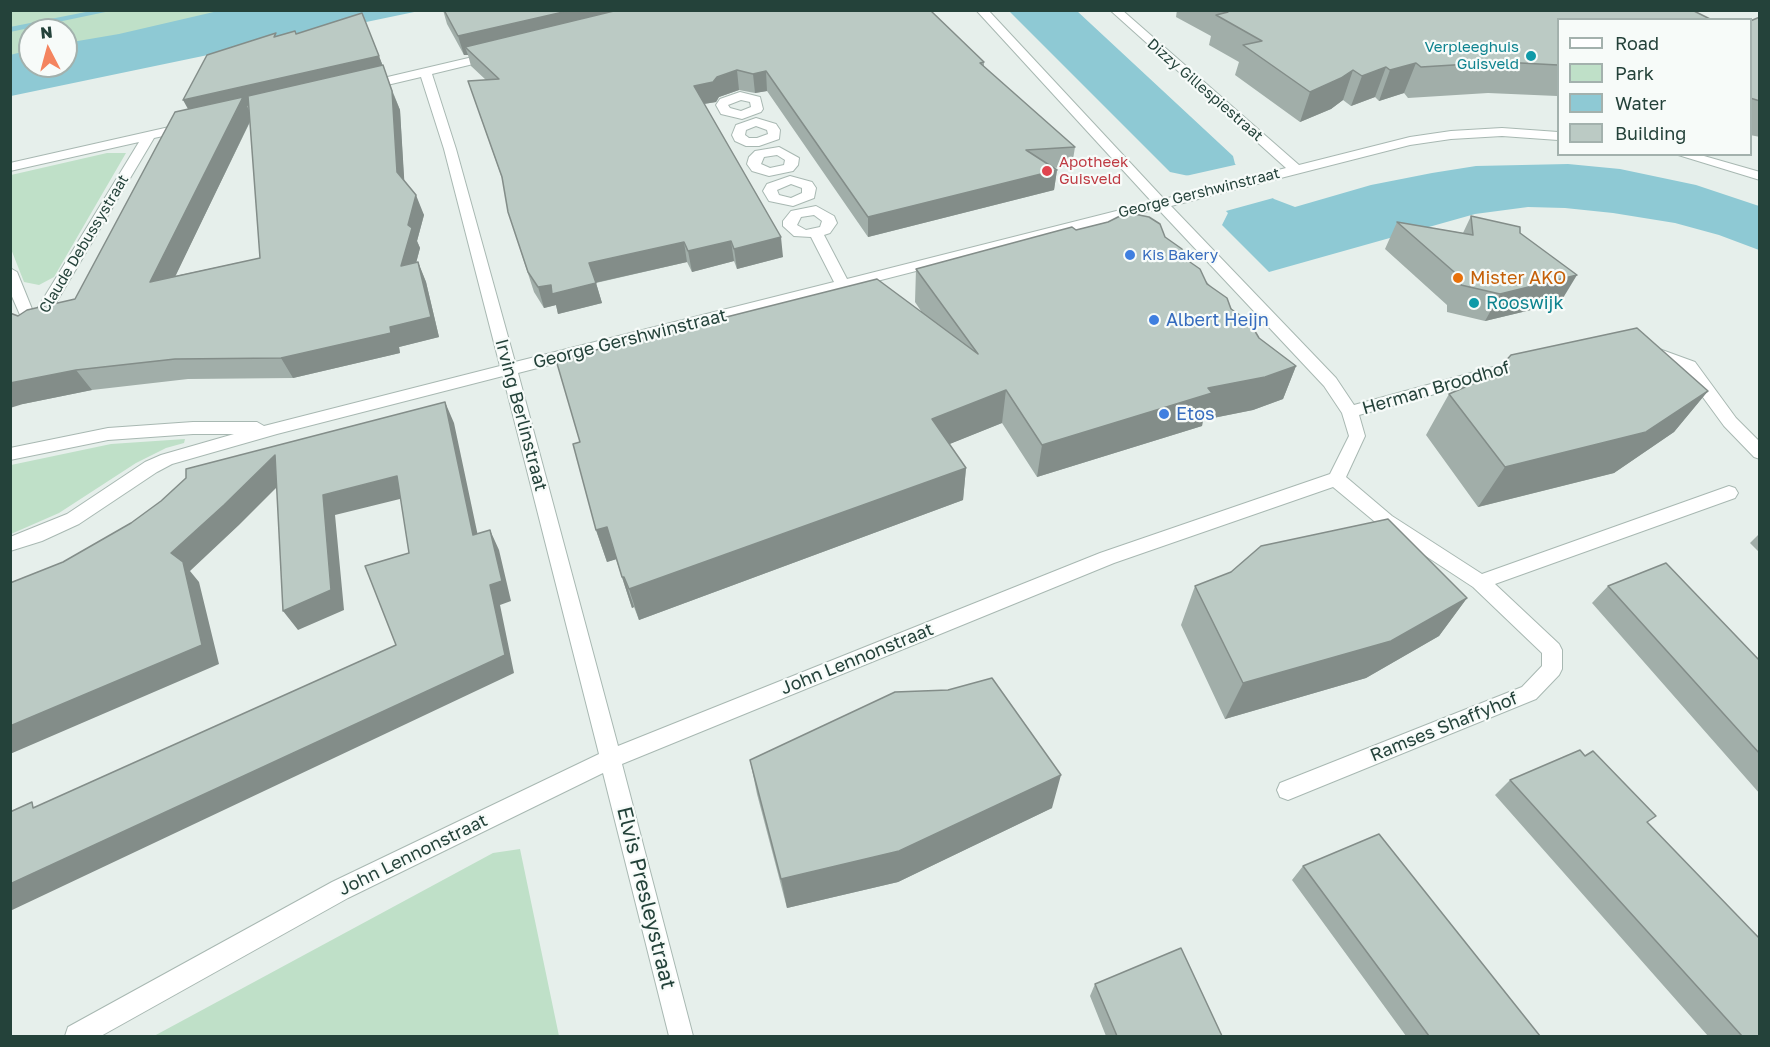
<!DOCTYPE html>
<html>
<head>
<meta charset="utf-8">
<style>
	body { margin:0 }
	#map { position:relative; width:1770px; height:1047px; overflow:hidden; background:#e6efeb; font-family:"Golos Text",sans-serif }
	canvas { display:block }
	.frame { position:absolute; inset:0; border:12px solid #24423a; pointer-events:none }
	.legend { position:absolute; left:1557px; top:18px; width:195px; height:138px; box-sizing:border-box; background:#f7fbf9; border:2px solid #a3b1ad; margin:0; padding:8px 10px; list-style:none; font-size:18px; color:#24423a }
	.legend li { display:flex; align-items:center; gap:12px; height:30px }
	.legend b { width:30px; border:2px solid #a3b1ad }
	.north { position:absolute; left:18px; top:18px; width:60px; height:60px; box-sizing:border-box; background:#f7fbf9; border:2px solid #a3b1ad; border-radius:50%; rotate:354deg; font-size:16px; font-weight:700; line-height:24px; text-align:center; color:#24423a }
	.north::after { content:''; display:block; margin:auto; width:21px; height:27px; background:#f4845f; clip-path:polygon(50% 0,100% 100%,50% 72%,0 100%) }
</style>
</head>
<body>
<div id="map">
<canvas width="1770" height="1047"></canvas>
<div class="frame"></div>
<ul class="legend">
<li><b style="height:8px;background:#fff"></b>Road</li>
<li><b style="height:16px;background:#bfe0c8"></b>Park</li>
<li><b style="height:16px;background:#8ec9d4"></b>Water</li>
<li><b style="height:16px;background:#bbcac4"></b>Building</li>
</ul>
<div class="north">N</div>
</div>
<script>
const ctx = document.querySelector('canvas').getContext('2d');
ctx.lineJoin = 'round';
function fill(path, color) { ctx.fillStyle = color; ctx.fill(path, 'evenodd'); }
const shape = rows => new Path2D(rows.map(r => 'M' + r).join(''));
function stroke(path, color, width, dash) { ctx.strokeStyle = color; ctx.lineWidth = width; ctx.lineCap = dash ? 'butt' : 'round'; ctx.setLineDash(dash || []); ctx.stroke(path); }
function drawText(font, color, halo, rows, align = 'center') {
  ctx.font = font + ' "Golos Text",sans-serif'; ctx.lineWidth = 4.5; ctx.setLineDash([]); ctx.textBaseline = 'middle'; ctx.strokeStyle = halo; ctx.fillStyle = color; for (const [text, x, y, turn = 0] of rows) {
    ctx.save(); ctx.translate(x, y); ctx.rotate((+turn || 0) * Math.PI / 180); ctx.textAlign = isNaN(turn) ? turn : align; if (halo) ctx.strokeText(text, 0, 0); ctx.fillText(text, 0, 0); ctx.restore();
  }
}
fill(shape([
	[11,10,394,11,11,88],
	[30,30,66,30,66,66,30,66],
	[107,153,126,153,54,277,39,285,24,282,11,249,11,175],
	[185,439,184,443,166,448,136,463,59,513,11,534,11,465,111,444],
	[520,849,559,1036,154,1036,493,853]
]), '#bfe0c8');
fill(shape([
	[218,11,419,11,11,96,10,55,30,50,30,66,66,66,66,43,119,34],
	[1009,11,1077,11,1233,156,1235,164,1274,199,1295,207,1371,185,1432,173,1476,166,1568,164,1620,169,1696,185,1759,206,1759,250,1719,235,1675,223,1613,213,1565,208,1528,207,1475,214,1269,272,1222,225,1228,213,1189,176,1170,172]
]), '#8ec9d4');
fill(shape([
	[1239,164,1272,196,1277,197,1226,211,1219,225,1224,214,1222,209,1190,179,1181,177]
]), '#e6efeb');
fill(shape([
	[96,10,115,10,10,32,10,27,96,10]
]), '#8ec9d4');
const street = shape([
	[976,10,988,10,1164,199,1286,168,1110,10,1122,10,1299,165,1410,137,1451,131,1502,128,1558,132,1558,140,1502,136,1451,139,1410,145,1171,206,1336,378,1354,405,1519,360,1525,361,1527,365,1525,369,1359,415,1365,436,1346,477,1392,516,1482,574,1729,486,1735,488,1738,493,1735,498,1495,584,1559,644,1562,650,1562,669,1559,675,1536,699,1288,800,1280,797,1277,790,1280,783,1522,687,1542,666,1542,653,1473,587,1380,526,1333,487,1114,563,622,764,693,1036,669,1036,603,773,348,898,101,1036,65,1036,68,1027,332,882,599,754,503,376,277,434,172,464,157,472,79,524,42,541,10,551,10,537,67,514,145,462,161,455,234,434,193,434,108,440,10,460,10,448,108,428,193,422,257,422,264,426,500,366,444,149,421,77,366,90,360,86,362,83,494,52,498,54,498,58,432,74,456,149,515,362,834,282,811,237,794,236,783,226,783,221,791,211,816,206,834,216,837,223,830,233,824,235,847,279,1152,202,976,10],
	[1158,209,1324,386,1342,413,1349,436,1330,474,1100,553,618,746,518,373,1158,209],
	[814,215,822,221,820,227,806,230,797,225,801,217,814,215],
	[740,92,760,97,763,109,761,112,742,119,721,114,716,105,720,99,740,92],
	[741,100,750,102,751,107,741,111,730,108,728,105,741,100],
	[756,118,776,124,780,130,779,139,759,146,746,146,735,141,732,135,736,125,756,118],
	[756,126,767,130,768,134,757,138,749,138,745,135,746,130,756,126],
	[187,123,193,127,191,130,154,138,38,333,28,333,10,292,10,268,17,272,34,314,139,142,10,171,10,163,187,123],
	[779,147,799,158,798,165,793,171,769,176,752,171,747,164,749,157,755,151,779,147],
	[777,155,785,160,784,165,770,168,761,164,764,157,777,155],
	[1675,154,1697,154,1760,172,1760,180,1675,154],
	[790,176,812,182,816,188,814,198,793,206,769,201,763,191,767,184,790,176],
	[791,184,802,188,802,193,791,198,779,195,777,190,791,184],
	[1651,346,1695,362,1736,418,1760,442,1760,459,1754,457,1724,426,1683,370,1645,355,1643,351,1645,347,1651,346]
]);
stroke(street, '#a8b8b2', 2);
fill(street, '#fff');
fill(shape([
	[443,10,930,10,984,62,984,67,1075,147,1072,166,1053,168,1057,170,1054,190,868,237,767,91,755,93,739,90,719,97,716,102,704,104,783,257,737,269,734,261,692,272,687,262,596,283,602,303,558,314,556,305,544,308,534,292,508,212,503,181,468,81,486,80,471,66,468,55,464,55,447,24],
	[1177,10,1692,10,1558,20,1558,95,1557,96,1488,93,1408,98,1404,93,1379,101,1375,97,1351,106,1343,100,1331,109,1300,122,1235,75,1239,62,1209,45,1211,36,1176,17],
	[362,13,400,110,404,181,424,215,417,241,420,248,416,263,418,262,426,282,439,337,399,347,400,353,293,378,188,379,92,390,23,404,18,316,75,299,278,36,297,34],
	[250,122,260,258,175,276],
	[1760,17,1760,137,1750,135,1750,21],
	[1471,216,1520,233,1560,303,1485,321,1447,312,1447,305,1385,249,1397,222,1463,233],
	[1076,230,1165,237,1259,338,1296,366,1283,399,1253,410,1203,420,1202,426,1037,477,1002,423,949,444,966,468,963,500,639,620,634,607,632,608,616,559,607,562,596,530,580,442,921,311,915,302,916,269],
	[1493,375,1708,391,1674,432,1614,473,1478,507,1426,435,1449,394],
	[1760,533,1760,553,1750,543],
	[1195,586,1467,598,1439,636,1366,678,1225,719,1181,625],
	[1608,586,1760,661,1760,794,1592,603],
	[750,760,1052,808,898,882,787,908,757,794],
	[1510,780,1648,823,1760,1036,1708,1036,1495,795],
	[1303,866,1540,1036,1406,1036,1292,880],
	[1095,984,1222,1036,1106,1036,1090,996]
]), '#a1aea9');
fill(shape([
	[572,10,658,10,465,47,468,55,464,55,458,36],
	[379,56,386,74,247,106,252,117,163,302,150,282,193,118,183,100],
	[1416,63,1404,93,1379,101,1390,70],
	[1386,67,1375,97,1351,106,1362,76],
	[737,70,739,90,719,97,716,102,697,105,694,86],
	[1353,70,1343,100,1331,109,1300,122,1310,92],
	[766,71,767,91,755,93,753,74],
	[392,91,400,110,405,192,397,172],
	[1057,170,1054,190,868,237,868,217],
	[416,195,424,215,417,241,420,248,410,286,401,266,408,225],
	[781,237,783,257,737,269,734,249],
	[731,241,734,261,692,272,688,251],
	[684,242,687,262,594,283,589,263],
	[418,262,426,282,439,337,399,347,400,353,293,378,281,358,390,327],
	[1577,275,1560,303,1485,321,1500,294],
	[596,283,602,303,558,314,556,305,544,308,538,287,551,285],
	[1296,366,1283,399,1253,410,1203,420,1202,426,1037,477,1042,445,1208,388],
	[76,370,92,390,23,404,10,408,10,383],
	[1006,390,1002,423,930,452,932,419],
	[1708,391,1674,432,1614,473,1478,507,1505,467],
	[445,402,454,423,482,555,473,535],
	[275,455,288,476,239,525,190,571,199,582,219,664,10,754,10,726,171,553],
	[966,468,963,500,639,620,629,589],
	[397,476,408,497,335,515,344,610,298,630,283,611,323,495],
	[607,527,617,559,607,562,596,530],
	[490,530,499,550,511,601,500,605,514,673,10,911,10,884,505,655,490,585],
	[622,577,624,577,634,607,632,608],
	[1467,598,1439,636,1366,678,1225,719,1243,683],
	[1061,775,1052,808,898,882,787,908,781,879]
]), '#838d89');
const building = shape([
	[444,10,572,10,458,36,444,10],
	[618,10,930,10,984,62,980,63,1075,147,1026,150,1057,170,868,217,766,71,753,74,737,70,717,77,713,82,694,86,781,237,734,249,731,241,688,251,684,242,589,263,596,283,552,294,551,285,538,287,528,272,508,212,502,177,468,81,499,79,465,47,618,10],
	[1224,10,1692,10,1712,20,1558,20,1558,65,1502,62,1421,67,1416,63,1390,70,1386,67,1362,76,1353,70,1341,78,1310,92,1243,45,1262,41,1216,15,1228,12,1224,10],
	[362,13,379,56,183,100,207,55,276,33,274,37,295,31,296,34,362,13],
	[1760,17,1760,101,1750,98,1750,21,1760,17],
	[383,65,392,91,397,172,416,195,408,225,412,228,401,266,418,262,431,317,390,327,391,333,281,358,175,359,76,370,10,383,10,313,18,316,27,310,75,299,175,112,243,97,150,282,260,258,248,96,383,65],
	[1124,214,1134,214,1149,217,1160,224,1165,237,1182,249,1187,260,1200,269,1207,284,1227,298,1231,309,1249,321,1259,338,1296,366,1265,377,1208,388,1212,393,1042,445,1006,390,932,419,966,468,629,589,624,577,622,577,607,527,596,530,573,444,580,442,556,360,877,279,978,354,916,269,1072,227,1076,230,1108,222,1124,214],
	[1471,216,1520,227,1520,233,1577,275,1500,294,1461,285,1461,278,1397,222,1473,235,1471,216],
	[1637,328,1708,391,1646,432,1505,467,1449,394,1493,375,1511,355,1637,328],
	[445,402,473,535,490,530,502,581,490,585,505,655,10,884,10,812,32,802,33,808,82,786,396,645,365,566,409,553,397,476,323,495,331,590,283,611,275,455,224,505,171,553,183,562,202,645,10,726,10,583,63,562,131,523,161,501,186,478,186,469,445,402],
	[1388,519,1467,598,1391,641,1243,683,1195,586,1231,572,1261,546,1388,519],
	[1666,563,1760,661,1760,754,1608,586,1666,563],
	[992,678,1061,775,899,851,781,879,750,760,895,692,948,690,992,678],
	[1580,750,1585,756,1593,751,1656,816,1647,822,1760,939,1760,1036,1742,1036,1510,780,1580,750],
	[1379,834,1540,1036,1429,1036,1303,866,1379,834],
	[1181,948,1222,1036,1117,1036,1095,984,1181,948]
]);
fill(building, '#bbcac4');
stroke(building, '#838d89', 1.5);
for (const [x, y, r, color] of [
	[1531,56,6,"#0f9aa8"],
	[1047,171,6,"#e0444e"],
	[1130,255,6,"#3f7fe0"],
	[1458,278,6,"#e8710a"],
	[1474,303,6,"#0f9aa8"],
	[1154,320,6,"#3f7fe0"],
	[1164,414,6,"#3f7fe0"]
]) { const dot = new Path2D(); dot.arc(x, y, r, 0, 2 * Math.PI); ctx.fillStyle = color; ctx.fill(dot); stroke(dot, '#f7fbf9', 2); }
drawText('15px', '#0d838f', '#f7fbf9', [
	["Verpleeghuis",1519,47],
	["Guisveld",1519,64]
], 'right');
drawText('15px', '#24423a', '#f7fbf9', [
	["Dizzy Gillespiestraat",1205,90,41],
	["George Gershwinstraat",1199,193,-14],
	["Claude Debussystraat",84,244,-59]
]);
drawText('15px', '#be3a42', '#f7fbf9', [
	["Apotheek",1059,162],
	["Guisveld",1059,179]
], 'left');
drawText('15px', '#366cbe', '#f7fbf9', [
	["Kis Bakery",1142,255]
], 'left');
drawText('18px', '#c56008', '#f7fbf9', [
	["Mister AKO",1470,278]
], 'left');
drawText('18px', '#0d838f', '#f7fbf9', [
	["Rooswijk",1486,303]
], 'left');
drawText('18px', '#366cbe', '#f7fbf9', [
	["Albert Heijn",1166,320],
	["Etos",1176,414]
], 'left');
drawText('18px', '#24423a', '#f7fbf9', [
	["George Gershwinstraat",630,339,-14],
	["Herman Broodhof",1436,388,-16],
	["Irving Berlinstraat",521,415,75],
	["John Lennonstraat",857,659,-22],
	["Ramses Shaffyhof",1444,727,-22],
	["John Lennonstraat",413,855,-26]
]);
drawText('21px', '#24423a', '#f7fbf9', [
	["Elvis Presleystraat",646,898,76]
]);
</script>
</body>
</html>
